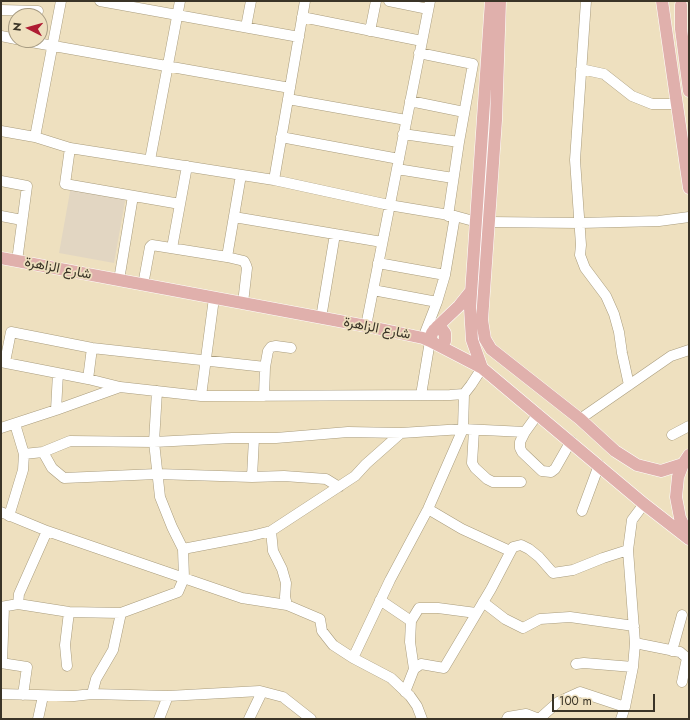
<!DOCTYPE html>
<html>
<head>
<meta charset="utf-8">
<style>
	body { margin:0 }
	#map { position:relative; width:690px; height:720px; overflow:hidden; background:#eee0bf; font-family:Jost,sans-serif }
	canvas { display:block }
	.frame { position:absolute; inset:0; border:2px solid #3a3427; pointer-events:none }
	.north { position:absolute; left:8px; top:8px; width:40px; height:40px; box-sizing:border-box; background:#eee0bf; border:1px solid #a69b82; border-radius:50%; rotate:276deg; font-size:11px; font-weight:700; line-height:16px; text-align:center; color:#3a3427 }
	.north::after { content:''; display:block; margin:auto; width:14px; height:18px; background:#af1c33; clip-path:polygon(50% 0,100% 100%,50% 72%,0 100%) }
	.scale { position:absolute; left:552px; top:694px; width:103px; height:18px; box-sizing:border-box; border:2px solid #3a3427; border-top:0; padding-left:5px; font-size:12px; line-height:14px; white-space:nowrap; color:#3a3427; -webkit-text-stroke:3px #eee0bf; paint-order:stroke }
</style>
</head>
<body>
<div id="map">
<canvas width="690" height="720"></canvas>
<div class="frame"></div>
<div class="north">N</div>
<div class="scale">100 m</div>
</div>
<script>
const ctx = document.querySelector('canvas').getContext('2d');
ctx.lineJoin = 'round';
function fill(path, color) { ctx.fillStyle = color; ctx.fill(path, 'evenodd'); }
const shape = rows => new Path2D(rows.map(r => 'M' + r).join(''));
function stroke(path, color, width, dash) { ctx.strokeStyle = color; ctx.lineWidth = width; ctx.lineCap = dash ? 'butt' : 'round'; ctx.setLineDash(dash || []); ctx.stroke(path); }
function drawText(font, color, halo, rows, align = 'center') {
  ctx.font = font + ' Jost,Vazirmatn,sans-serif'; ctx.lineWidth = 3.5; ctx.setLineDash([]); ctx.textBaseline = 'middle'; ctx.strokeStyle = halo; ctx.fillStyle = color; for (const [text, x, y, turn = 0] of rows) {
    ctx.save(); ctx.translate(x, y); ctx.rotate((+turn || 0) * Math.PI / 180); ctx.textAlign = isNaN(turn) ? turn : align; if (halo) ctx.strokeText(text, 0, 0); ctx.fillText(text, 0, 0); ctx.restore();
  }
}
fill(shape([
	[71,186,126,196,114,263,59,253]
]), '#e2d6c2');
const minor = shape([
	[100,1,299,37],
	[389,1,428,9],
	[586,1,575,160,581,245,580,255,585,268,606,296,614,314,619,332,622,353,629,385],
	[1,10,38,11],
	[302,17,422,41],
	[246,27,251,1],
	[370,31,376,1],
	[1,36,16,39],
	[20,40,290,88],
	[419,53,473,64,459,142,448,216],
	[581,69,604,74,632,96,652,104,677,104],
	[288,99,406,120],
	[410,101,464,112],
	[1,131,35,137,70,148,274,180,389,205,455,216,477,222],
	[403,134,459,142],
	[35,137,61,1],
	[281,137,399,159],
	[70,148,65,184,180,204],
	[150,160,180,1],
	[397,169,453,178],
	[274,180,305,1],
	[1,181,27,186,17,261],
	[1,216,22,220],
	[234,217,382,242],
	[489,222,580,223,659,221,689,217],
	[172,248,187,166],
	[227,257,241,175],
	[378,263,445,275],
	[119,280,133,196],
	[143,285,150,247,152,245,227,257,244,261,246,265,247,268,243,303],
	[373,290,437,302],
	[321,318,335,234],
	[366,326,430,1],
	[423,338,437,302,445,275,455,216],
	[1,362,88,379,120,387,201,396,450,395,464,394],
	[5,362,11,332,92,348,265,367],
	[88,379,92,348],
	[421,395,430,341],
	[201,396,214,298],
	[264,396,265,367,268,351,271,347,276,346,291,348],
	[56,410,58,373],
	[538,414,525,432,520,442,520,448,522,452,542,471,551,472,555,469,571,441],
	[580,419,671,356,689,350],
	[1,428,56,410,120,387],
	[474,430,472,463,475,468,487,479,493,482,521,482],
	[672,435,689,426],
	[43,452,52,468,64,478,157,474,252,477,284,476,326,479,339,487],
	[24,454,43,452,70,441,154,442,232,438,276,438,348,432,401,433,463,429,525,432],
	[252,477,254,438],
	[428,509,462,529,510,551],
	[582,511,599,465],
	[1,512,47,531,242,598,287,605],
	[9,516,23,470,24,454,15,424],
	[271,531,273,551,282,569,286,583,285,597,287,605,320,619,322,631,333,645,353,658,391,678,410,696,417,706,422,719],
	[183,549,251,536,271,531,355,476,366,464,401,433],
	[380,600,411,621],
	[483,602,505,619,523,628,540,619,570,617,634,626],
	[18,604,19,594,47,531],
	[1,607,18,604,69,612,121,613],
	[635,643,680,652,687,658,682,682],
	[672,651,682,615],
	[353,658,390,580,428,509,463,429,464,394,471,385,482,368],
	[1,663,27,667,23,695],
	[2,663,4,607],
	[576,664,584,663,633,667],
	[67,666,65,645,69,612],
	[414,669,410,642,411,621,419,608,438,608,476,613],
	[405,692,414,669,421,664,444,668,491,589,513,547,521,545,529,549,539,557,553,573,573,570,603,558,628,550],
	[1,694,74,696,92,694,168,696,260,691,283,697,311,719],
	[92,694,96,679,113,650,121,613,178,592,184,578,183,549,172,527,160,497,154,442,157,391],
	[38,719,43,696],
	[159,719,168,696],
	[249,719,262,692],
	[507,719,508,717,526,714,539,719,558,702,580,692,625,707],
	[621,719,625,707,633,667,635,643,628,550,632,520,644,504]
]);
const major = shape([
	[500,1,496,120,482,320,485,339,491,349,580,419,615,451,637,465,661,471,683,464],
	[662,1,689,188],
	[681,5,681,29,689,91],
	[1,258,366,326,423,338,430,341,482,368,644,504,689,539],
	[434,330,442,329,445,333,445,341,442,345],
	[430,341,432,333,438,326,459,306,471,291],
	[482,368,472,340,470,308,491,1],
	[689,455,683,464,678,477,676,497,680,518,689,536]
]);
stroke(minor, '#a99c7d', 11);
stroke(major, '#fff', 13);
stroke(minor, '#fff', 10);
stroke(major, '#e0b0ac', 12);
drawText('14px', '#3a3427', '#eee0bf', [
	["شارع الزاهرة",58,269,11],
	["شارع الزاهرة",377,329,11]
]);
</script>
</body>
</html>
